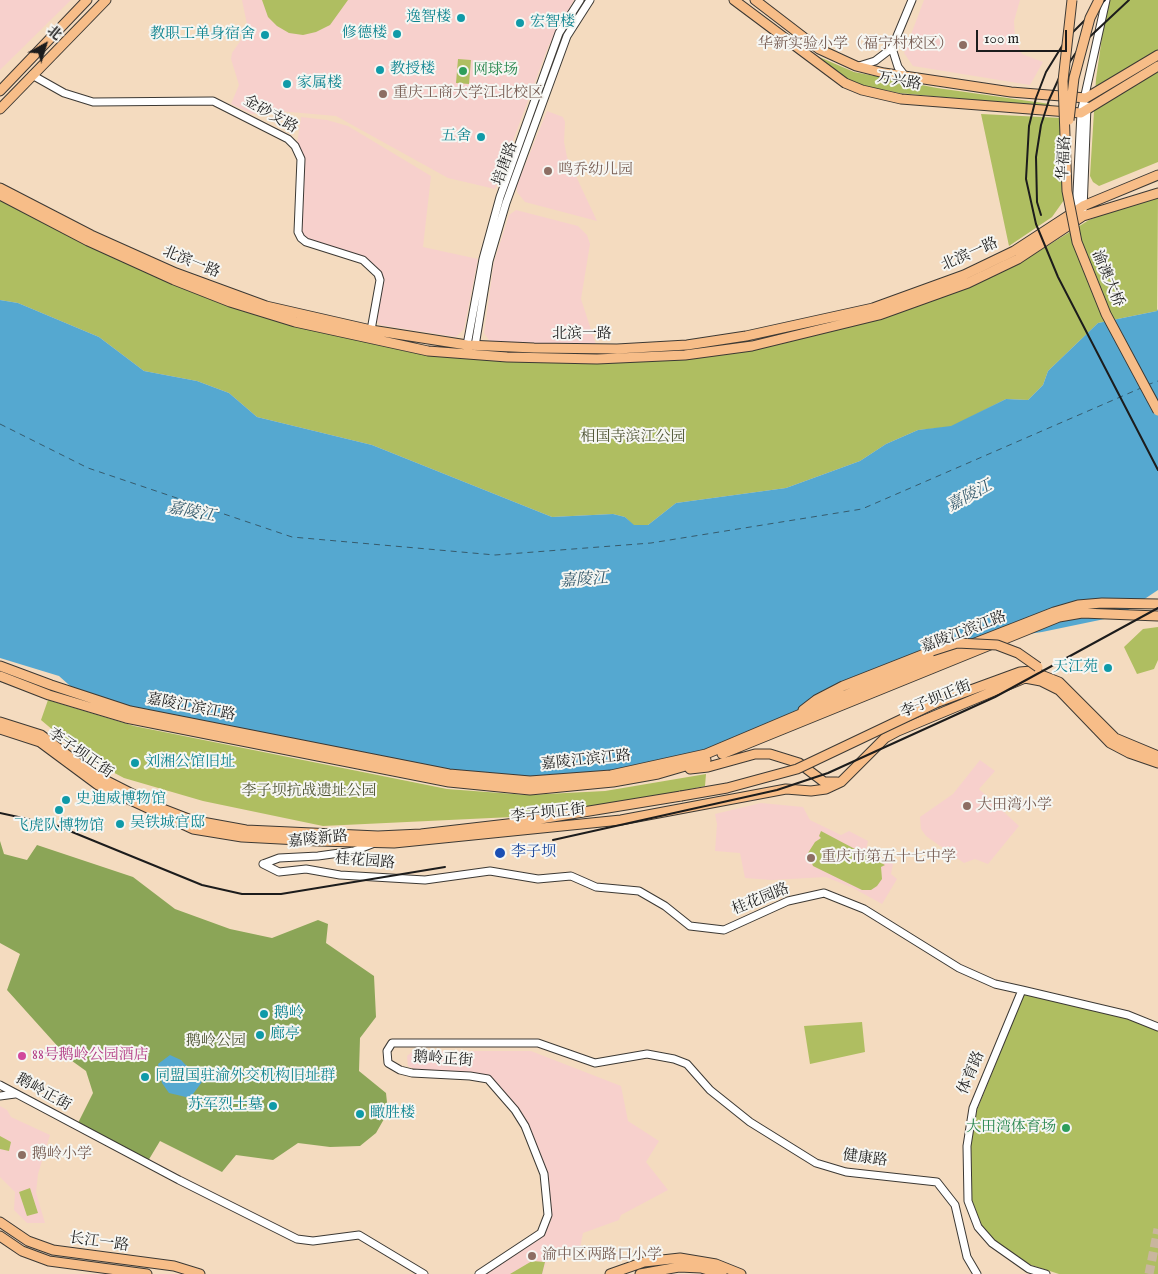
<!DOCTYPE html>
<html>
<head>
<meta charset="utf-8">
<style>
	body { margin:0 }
	#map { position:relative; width:1158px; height:1274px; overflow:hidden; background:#f4dbbf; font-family:"IM FELL English","Noto Serif SC",serif }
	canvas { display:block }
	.north { position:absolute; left:20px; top:20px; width:50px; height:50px; -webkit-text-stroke:4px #f6f6f2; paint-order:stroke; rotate:39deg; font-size:14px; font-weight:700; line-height:20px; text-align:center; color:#1c1c1c }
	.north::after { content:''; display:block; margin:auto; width:18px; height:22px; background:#1c1c1c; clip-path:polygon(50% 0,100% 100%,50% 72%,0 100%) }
	.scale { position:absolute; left:976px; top:30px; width:91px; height:22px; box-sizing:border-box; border:2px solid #1c1c1c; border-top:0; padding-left:6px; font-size:15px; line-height:18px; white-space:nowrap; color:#1c1c1c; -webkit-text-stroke:4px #f6f6f2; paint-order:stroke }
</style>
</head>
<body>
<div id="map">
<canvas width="1158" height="1274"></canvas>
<div class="north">北</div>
<div class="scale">100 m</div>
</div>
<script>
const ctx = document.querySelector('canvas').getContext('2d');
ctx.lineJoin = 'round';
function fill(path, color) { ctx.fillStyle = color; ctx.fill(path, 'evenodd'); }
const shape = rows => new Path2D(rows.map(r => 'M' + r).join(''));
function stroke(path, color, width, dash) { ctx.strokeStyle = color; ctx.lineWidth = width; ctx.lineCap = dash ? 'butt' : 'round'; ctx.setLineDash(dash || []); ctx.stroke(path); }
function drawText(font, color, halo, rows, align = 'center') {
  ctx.font = font + ' "IM FELL English","Noto Serif SC",serif'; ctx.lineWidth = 4; ctx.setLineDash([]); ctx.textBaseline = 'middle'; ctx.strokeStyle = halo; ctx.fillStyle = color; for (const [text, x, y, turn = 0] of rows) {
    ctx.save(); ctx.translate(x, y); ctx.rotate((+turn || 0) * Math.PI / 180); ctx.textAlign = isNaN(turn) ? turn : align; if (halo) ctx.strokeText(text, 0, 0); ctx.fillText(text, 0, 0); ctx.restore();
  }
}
fill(shape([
	[0,0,71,0,0,70],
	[242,0,574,0,548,47,495,189,448,178,336,116,278,111,252,114,231,104,239,85,231,59,232,53,245,34,247,24],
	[924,0,1020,0,1014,21,1015,38,1022,54,1043,62,1030,85,913,66,904,53],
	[547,111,563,117,565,122,564,142,567,157,597,221,525,202,517,192,517,185],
	[301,117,327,120,348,126,431,176,423,247,478,259,464,329,456,337,380,325,377,321,383,281,381,271,365,257,307,239,301,231,297,144],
	[516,210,578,226,587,235,590,244,581,299,596,345,491,343,484,333,494,262,509,215],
	[980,760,995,771,979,789,1019,826,988,864,975,859,964,863,926,836,921,829,920,817,953,794],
	[761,803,803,807,810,820,841,835,849,831,868,841,866,850,893,864,891,874,897,879,882,904,853,888,826,877,772,880,745,878,740,853,715,851,717,824,715,814],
	[413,1051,531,1051,621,1086,628,1121,659,1141,646,1162,668,1190,621,1215,619,1220,583,1233,579,1254,549,1251,543,1274,486,1274,539,1239,551,1221,551,1215,528,1125,523,1116,495,1081,489,1077,483,1074,415,1069,408,1066,407,1056],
	[0,1106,7,1110,11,1117,50,1135,38,1174,36,1193,45,1223,27,1223,14,1210,15,1192,0,1177]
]), '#f7d0cc');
fill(shape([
	[262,0,348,0,330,25,316,32,303,35,289,33,277,26,268,17],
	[1110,0,1158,0,1158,162,1099,186,1093,182,1090,176,1096,79,1106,9],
	[817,56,854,72,937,88,1050,104,1049,107,899,93,861,85,844,78,816,57],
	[458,59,471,60,469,84,456,83],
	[981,114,1062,118,1069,193,1052,217,1009,246],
	[1158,197,1157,311,1098,323,1048,371,1043,385,1028,400,1006,399,951,427,918,430,886,444,860,461,786,488,676,503,648,525,633,525,625,517,613,514,552,517,372,445,257,417,229,393,197,381,144,371,99,337,18,303,0,300,0,199,293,325,506,361,754,350,968,287,1020,263,1089,220,1129,204],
	[1158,627,1158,660,1154,669,1137,674,1124,647,1143,629],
	[48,700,134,726,447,789,527,795,605,791,706,774,705,786,623,803,512,817,323,826,203,801,124,778,86,758,41,720],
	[821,831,885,865,881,867,882,879,877,886,871,890,862,890,813,866,808,853,815,842,821,838,819,836],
	[1024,994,1127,1017,1158,1030,1158,1274,1059,1274,1031,1265,994,1241,981,1224,972,1200,971,1145,977,1110],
	[862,1022,865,1052,810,1064,804,1026],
	[0,1136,11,1142,9,1151,0,1149],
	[30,1188,38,1213,27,1216,19,1192],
	[532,1261,545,1262,542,1274,510,1274]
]), '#afbe61');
fill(shape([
	[0,841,4,854,27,860,37,845,133,877,175,909,230,929,272,938,318,920,328,924,326,943,374,976,376,1017,360,1038,359,1071,386,1093,388,1112,376,1133,360,1146,330,1147,298,1143,273,1160,236,1155,222,1172,160,1141,148,1161,78,1123,93,1093,86,1071,61,1053,61,1050,7,990,20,954,0,943],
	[181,1060,195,1090,190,1098]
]), '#8ba557');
fill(shape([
	[0,300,18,303,99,337,144,371,197,381,229,393,257,417,372,445,552,517,613,514,625,517,634,525,648,525,676,503,786,488,860,461,886,444,918,430,951,426,1006,399,1028,400,1043,385,1048,371,1098,323,1157,311,1158,309,1158,590,1119,616,1042,632,920,650,808,723,576,784,414,770,96,709,59,676,0,658],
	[170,1055,181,1060,202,1082,190,1098,169,1093,162,1083,158,1064]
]), '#55a8d0');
stroke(shape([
	[1147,385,1158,381],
	[0,424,88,468,292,537,495,555,651,543,862,509,1141,388]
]), '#365b6d', 1, [6, 5]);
stroke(shape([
	[1149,1274,1158,1229]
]), '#c9b59e', 9, [9, 4.5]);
const minor = shape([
	[892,48,898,67,905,76],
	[859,66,875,61,892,48,912,0],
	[32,75,64,93,93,102,213,101,288,139,295,146,301,159,298,232,301,238,306,242,363,260,378,274,380,280,371,330],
	[1083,210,1087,106],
	[1076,212,1081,113,1106,0],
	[467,345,483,259,500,197,559,33,580,0],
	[475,346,489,261,506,203,567,36,590,0],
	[263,864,279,872,306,869,340,875,425,880,490,871,538,879,571,876,596,887,639,891,665,906,690,926,724,930,788,901,824,893,864,909,959,968,995,984,1022,990],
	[263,864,279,858,318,856,354,851,372,844],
	[0,1085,179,1180,297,1239,313,1241,359,1235,424,1274],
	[0,1096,15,1094],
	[479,1274,541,1233,548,1215,544,1174,525,1126,515,1110,488,1079,470,1076,412,1073,400,1070,388,1063,387,1051,392,1043,538,1043,595,1063,647,1054,674,1059,687,1064,710,1090,750,1122,816,1163,846,1172,937,1182,955,1205,967,1257,977,1274],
	[1046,1274,1029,1269,992,1243,978,1227,968,1201,967,1146,973,1108,1022,990,1128,1015,1158,1027]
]);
const major = shape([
	[734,0,845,83,862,90,901,99,1081,113,1158,66],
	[755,0,819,49,856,66,884,73,1011,92,1086,98,1158,55],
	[0,91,87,0],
	[0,109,106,0],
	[0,188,91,235,176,273,266,306,371,330,467,345,534,348,617,349,687,345,746,336,873,308,964,275,1014,251,1083,206,1158,175],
	[0,195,88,241,174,280,230,302,295,322,428,351,507,357,597,359,685,355,752,346,879,315,968,283,1018,259,1083,216,1158,193],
	[0,666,51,685,130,711,449,774,530,781,611,775,706,754,893,675,1054,612,1078,605,1102,603,1158,604],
	[0,676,49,695,126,718,449,782,530,790,613,782,658,774,706,760],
	[938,702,1020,672,1031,671,1059,682,1115,738,1158,756],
	[803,710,816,700,843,686,932,651],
	[0,722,41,735,91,773,160,808,191,820,246,830,378,836,421,834,516,823,681,796],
	[0,729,40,742,98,785,193,829,242,837,318,841,394,843,621,820,786,789,811,791,826,789,841,782,885,738,898,731,1025,678,1041,681,1059,690,1110,743,1129,753,1158,763],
	[722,754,1059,617,1082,613,1158,616],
	[690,769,708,767,755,754,770,754,799,763,824,782,837,782],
	[0,1222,28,1241,53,1250,174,1266,200,1274],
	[0,1236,22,1251,49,1261,147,1274],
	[610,1274,644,1262,680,1258,716,1264,741,1274],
	[640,1274,679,1267,701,1268,722,1274]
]);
stroke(minor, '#3c3934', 9);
stroke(major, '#3c3934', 11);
stroke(minor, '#fff', 7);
stroke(major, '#f7bd88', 9);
stroke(shape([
	[1105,0,1067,38,1046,72,1036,98,1029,126,1026,179,1036,224,1058,277,1158,470],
	[1041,215,1037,202,1036,157,1041,125,1049,100,1059,78,1081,45,1129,0],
	[0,813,55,825,202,885,242,894,281,894,445,867],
	[553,840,777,790,828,773,995,697,1158,608]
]), '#1c1c1c', 2);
const majorBridge = shape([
	[1072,0,1063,81,1067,191,1077,242,1106,314,1158,411],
	[1069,120,1074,78,1090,18,1099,0],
	[932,651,957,643,997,645,1018,653,1038,667],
	[681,796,727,788,797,769,938,702]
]);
stroke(majorBridge, '#3c3934', 11, []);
stroke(majorBridge, '#f7bd88', 9);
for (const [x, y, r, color] of [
	[461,18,5,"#0f9aa8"],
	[520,23,5,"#0f9aa8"],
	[397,34,5,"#0f9aa8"],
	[265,35,5,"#0f9aa8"],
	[963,45,5,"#8d6e63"],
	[380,70,5,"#0f9aa8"],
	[463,71,5,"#2e9e5b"],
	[287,84,5,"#0f9aa8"],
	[383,94,5,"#8d6e63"],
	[481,137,5,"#0f9aa8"],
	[548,171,5,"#8d6e63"],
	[1108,668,5,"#0f9aa8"],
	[135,763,5,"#0f9aa8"],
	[66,800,5,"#0f9aa8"],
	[967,806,5,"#8d6e63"],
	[59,810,5,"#0f9aa8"],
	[120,824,5,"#0f9aa8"],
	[500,853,6,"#1a4fb4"],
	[811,858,5,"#8d6e63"],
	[264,1014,5,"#0f9aa8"],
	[260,1035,5,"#0f9aa8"],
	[22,1056,5,"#d1479c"],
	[145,1077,5,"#0f9aa8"],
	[273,1106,5,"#0f9aa8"],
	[360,1114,5,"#0f9aa8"],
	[1066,1128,5,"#2e9e5b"],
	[22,1155,5,"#8d6e63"],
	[532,1256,5,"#8d6e63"]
]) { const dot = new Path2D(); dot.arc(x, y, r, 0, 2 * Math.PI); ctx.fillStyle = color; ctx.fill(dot); stroke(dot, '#f6f6f2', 2); }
drawText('15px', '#0d838f', '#f6f6f2', [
	["逸智楼",451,18,"right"],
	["宏智楼",530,23],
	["修德楼",387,34,"right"],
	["教职工单身宿舍",255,35,"right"],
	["教授楼",390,70],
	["家属楼",297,84],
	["五舍",471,137,"right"],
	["天江苑",1098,668,"right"],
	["刘湘公馆旧址",145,763],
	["史迪威博物馆",76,800],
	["吴铁城官邸",130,824],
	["飞虎队博物馆",59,827,"center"],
	["鹅岭",274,1014],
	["廊亭",270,1035],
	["同盟国驻渝外交机构旧址群",155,1077],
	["苏军烈士墓",263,1106,"right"],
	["瞰胜楼",370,1114]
], 'left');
drawText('15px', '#785e54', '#f6f6f2', [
	["华新实验小学（福宁村校区）",953,45,"right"],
	["重庆工商大学江北校区",393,94],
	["鸣乔幼儿园",558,171],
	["大田湾小学",977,806],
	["重庆市第五十七中学",821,858],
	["鹅岭小学",32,1155],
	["渝中区两路口小学",542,1256]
], 'left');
drawText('15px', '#27864d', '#f6f6f2', [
	["网球场",473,71],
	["大田湾体育场",1056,1128,"right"]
], 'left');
drawText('15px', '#1c1c1c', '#f6f6f2', [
	["万兴路",899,82,10],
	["金砂支路",270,115,30],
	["华福路",1065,158,-87],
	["培唐路",506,164,-70],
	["北滨一路",970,255,-24],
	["北滨一路",191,263,22],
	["渝澳大桥",1107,279,67],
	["北滨一路",582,335],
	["嘉陵江滨江路",964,633,-21],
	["李子坝正街",936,700,-22],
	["嘉陵江滨江路",191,708,11],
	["李子坝正街",80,754,35],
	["嘉陵江滨江路",586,761,-6],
	["李子坝正街",548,814,-6],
	["嘉陵新路",318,840,-6],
	["桂花园路",365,862,5],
	["桂花园路",761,900,-22],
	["鹅岭正街",443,1060,4],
	["体育路",972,1073,-67],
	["鹅岭正街",43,1093,29],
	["健康路",865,1159,8],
	["长江一路",99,1243,8]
]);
drawText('15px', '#4f5534', '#f6f6f2', [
	["相国寺滨江公园",633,438],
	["李子坝抗战遗址公园",309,792],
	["鹅岭公园",216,1042]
]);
drawText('15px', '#164399', '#f6f6f2', [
	["李子坝",511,853]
], 'left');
drawText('15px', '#b23c85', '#f6f6f2', [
	["88号鹅岭公园酒店",32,1056]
], 'left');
drawText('italic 16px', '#365b6d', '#f6f6f2', [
	["嘉陵江",970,497,-28],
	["嘉陵江",191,513,11],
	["嘉陵江",584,581,-4]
]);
</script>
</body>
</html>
